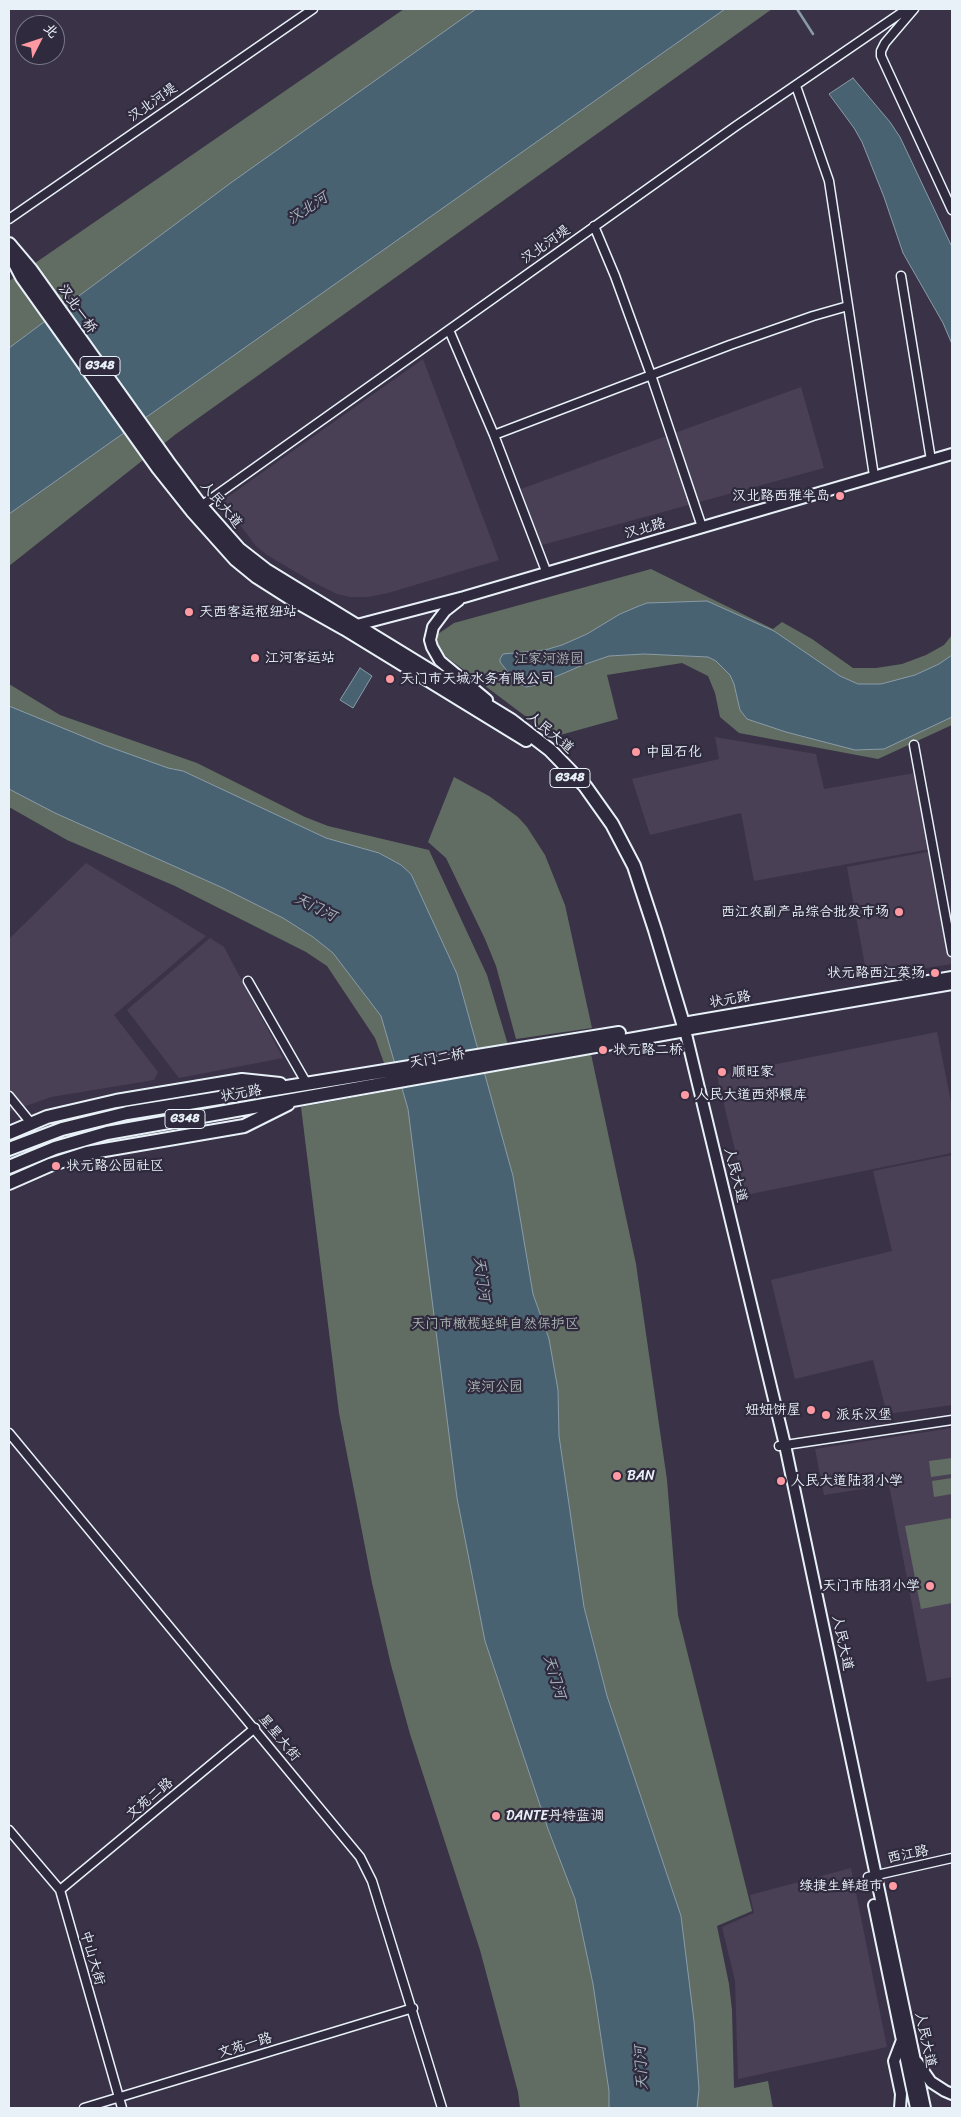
<!DOCTYPE html>
<html>
<head>
<meta charset="utf-8">
<style>
	body { margin:0 }
	#map { position:relative; width:961px; height:2117px; overflow:hidden; background:#3a3247; font-family:Sriracha,"LXGW WenKai TC",sans-serif }
	canvas { display:block }
	.frame { position:absolute; inset:0; border:10px solid #e8f1f8; pointer-events:none }
	.north { position:absolute; left:15px; top:15px; width:50px; height:50px; box-sizing:border-box; background:#2f2a3d; border:1px solid #797a88; border-radius:50%; rotate:49deg; font-size:14px; font-weight:700; line-height:20px; text-align:center; color:#e8f1f8 }
	.north::after { content:''; display:block; margin:auto; width:18px; height:22px; background:#ff9aa2; clip-path:polygon(50% 0,100% 100%,50% 72%,0 100%) }
</style>
</head>
<body>
<div id="map">
<canvas width="961" height="2117"></canvas>
<div class="frame"></div>
<div class="north">北</div>
</div>
<script>
const ctx = document.querySelector('canvas').getContext('2d');
ctx.lineJoin = 'round';
function fill(path, color) { ctx.fillStyle = color; ctx.fill(path, 'evenodd'); }
const shape = rows => new Path2D(rows.map(r => 'M' + r).join(''));
function stroke(path, color, width, dash) { ctx.strokeStyle = color; ctx.lineWidth = width; ctx.lineCap = dash ? 'butt' : 'round'; ctx.setLineDash(dash || []); ctx.stroke(path); }
function drawText(font, color, halo, rows, align = 'center') {
  ctx.font = font + ' Sriracha,"LXGW WenKai TC",sans-serif'; ctx.lineWidth = 4.5; ctx.setLineDash([]); ctx.textBaseline = 'middle'; ctx.strokeStyle = halo; ctx.fillStyle = color; for (const [text, x, y, turn = 0] of rows) {
    ctx.save(); ctx.translate(x, y); ctx.rotate((+turn || 0) * Math.PI / 180); ctx.textAlign = isNaN(turn) ? turn : align; if (halo) ctx.strokeText(text, 0, 0); ctx.fillText(text, 0, 0); ctx.restore();
  }
}
fill(shape([
	[423,359,499,560,388,593,368,597,350,597,337,594,311,581,267,555,256,546,222,501],
	[801,387,824,468,542,545,521,489],
	[715,737,816,754,824,789,915,773,930,849,754,881,741,813,650,835,632,779,719,759],
	[932,851,952,964,867,977,847,867],
	[86,863,206,936,114,1015,158,1072,154,1080,51,1097,9,1112,9,939],
	[210,938,224,947,283,1058,179,1078,127,1010],
	[937,1032,952,1107,952,1153,746,1195,717,1076],
	[952,1155,952,1405,887,1414,873,1360,795,1379,771,1280,892,1251,873,1171],
	[952,1428,952,1677,927,1682,889,1485,824,1495,815,1449],
	[851,1868,887,2047,738,2079,735,1981,722,1927,754,1913,750,1895]
]), '#4a4055');
fill(shape([
	[404,9,772,9,176,434,9,566,9,281],
	[651,569,773,629,782,622,812,639,853,668,876,668,902,664,926,655,944,645,952,635,952,725,878,759,739,733,720,717,715,693,708,676,682,663,607,675,618,719,553,737,440,652,437,647,438,634,454,623],
	[9,684,60,715,197,763,305,817,328,826,429,850,487,975,515,1068,591,1054,636,1264,667,1480,678,1615,752,1911,717,1926,729,1984,732,2010,734,2088,768,2081,773,2108,520,2108,518,2092,480,1950,410,1734,391,1665,372,1583,339,1413,301,1107,389,1091,384,1063,375,1038,327,966,306,952,175,886,67,840,9,807],
	[454,777,489,796,518,817,527,827,545,855,565,905,592,1028,516,1039,496,966,485,939,446,858,428,842],
	[952,1458,952,1474,931,1477,929,1461],
	[952,1478,952,1494,934,1497,932,1481],
	[952,1518,952,1603,921,1609,905,1526]
]), '#616d62');
const water = shape([
	[476,9,725,9,9,514,9,348,232,182,476,9],
	[853,78,890,122,900,137,952,247,952,344,943,323,903,253,884,197,862,142,854,128,829,94,853,78],
	[707,601,774,631,840,676,858,684,881,684,915,675,939,664,952,655,952,717,884,749,855,750,786,732,747,719,740,710,734,684,730,675,716,661,708,657,644,654,609,656,583,665,536,685,526,687,515,681,500,662,500,659,503,654,545,650,562,645,587,634,620,614,639,606,647,603,707,601],
	[360,668,372,676,353,708,340,700,360,668],
	[9,706,104,745,168,768,183,771,326,838,379,853,401,865,411,874,457,974,513,1176,533,1294,549,1339,558,1390,559,1436,584,1607,607,1696,681,1916,694,2021,699,2089,697,2108,609,2108,609,2091,593,1984,575,1899,548,1829,485,1641,457,1498,408,1109,381,1016,333,953,313,937,283,918,223,888,55,813,9,789,9,706]
]);
fill(water, '#496272');
stroke(water, '#899ba8', 1);
stroke(shape([
	[797,9,813,34]
]), '#899ba8', 2.5);
const minor = shape([
	[914,9,885,43,881,51,881,56,952,210],
	[796,86,829,181,874,476],
	[9,219,313,9],
	[594,226,615,276,651,375,702,527],
	[901,276,931,460],
	[449,330,494,435,546,571],
	[494,435,730,345,813,316,848,306],
	[201,506,736,126,907,9],
	[914,745,952,952],
	[248,981,307,1084],
	[9,1096,31,1123],
	[9,1433,360,1857,372,1881,442,2108],
	[779,1446,952,1420],
	[9,1830,60,1890,122,2108],
	[868,1877,952,1858],
	[60,1890,255,1728],
	[84,2108,413,2008]
]);
const major = shape([
	[459,600,445,611,433,627,430,640,432,647,440,661,487,700],
	[353,626,464,597,952,454],
	[683,1023,952,977],
	[874,1905,916,2108],
	[917,2062,931,2082,945,2091,952,2094],
	[900,2108,901,2094,894,2061,902,2040],
	[925,2108,785,1445,685,1030,952,984]
]);
const highway = shape([
	[9,244,31,270,168,462,201,506,239,549,266,570,511,720,550,750,585,786,612,824,634,866,655,930,685,1030,107,1133,55,1148,9,1167],
	[9,252,22,277,158,468,193,512,235,559,257,577,290,598,345,629,526,740],
	[9,1133,47,1117,116,1101,242,1080,280,1084],
	[9,1149,62,1129,127,1113,619,1033],
	[9,1183,50,1165,87,1153,244,1126,288,1104]
]);
stroke(minor, '#e8f1f8', 11);
stroke(major, '#e8f1f8', 14);
stroke(highway, '#e8f1f8', 16);
stroke(minor, '#2f2a3d', 8);
stroke(major, '#2f2a3d', 10);
stroke(highway, '#2f2a3d', 12);
for (const [x, y, r, color] of [
	[840,496,5,"#ff9aa2"],
	[189,612,5,"#ff9aa2"],
	[255,658,5,"#ff9aa2"],
	[390,679,5,"#ff9aa2"],
	[636,752,5,"#ff9aa2"],
	[899,912,5,"#ff9aa2"],
	[935,973,5,"#ff9aa2"],
	[603,1050,5,"#ff9aa2"],
	[722,1072,5,"#ff9aa2"],
	[685,1095,5,"#ff9aa2"],
	[56,1166,5,"#ff9aa2"],
	[811,1410,5,"#ff9aa2"],
	[826,1415,5,"#ff9aa2"],
	[617,1476,5,"#ff9aa2"],
	[781,1481,5,"#ff9aa2"],
	[930,1586,5,"#ff9aa2"],
	[496,1816,5,"#ff9aa2"],
	[893,1886,5,"#ff9aa2"]
]) { const dot = new Path2D(); dot.arc(x, y, r, 0, 2 * Math.PI); ctx.fillStyle = color; ctx.fill(dot); stroke(dot, '#2f2a3d', 2); }
for (const [x, y, w] of [
	[100,366,40],
	[570,778,40],
	[185,1119,40]
]) { const box = new Path2D(); box.roundRect(x - w / 2, y - 9.5, w, 19, 4); ctx.fillStyle = '#2f2a3d'; ctx.fill(box); stroke(box, '#e8f1f8', 1); }
drawText('bold 12px', '#e8f1f8', null, [
	["G348",100,366],
	["G348",570,778],
	["G348",185,1119]
]);
drawText('14px', '#e8f1f8', '#2f2a3d', [
	["汉北河堤",153,103,-35],
	["汉北河堤",546,245,-35],
	["汉北一桥",77,309,55],
	["人民大道",221,505,50],
	["汉北路",645,529,-16],
	["人民大道",550,733,40],
	["状元路",730,1000,-10],
	["天门二桥",437,1059,-10],
	["状元路",241,1094,-10],
	["人民大道",735,1175,76],
	["人民大道",842,1643,78],
	["星星大街",279,1738,50],
	["文苑二路",150,1799,-40],
	["西江路",908,1855,-12],
	["中山大街",92,1958,74],
	["人民大道",925,2040,78],
	["文苑一路",245,2046,-17]
]);
drawText('14px', '#e8f1f8', '#2f2a3d', [
	["汉北路西雅半岛",830,496,"right"],
	["天西客运枢纽站",199,612],
	["江河客运站",265,658],
	["天门市天城水务有限公司",400,679],
	["中国石化",646,752],
	["西江农副产品综合批发市场",889,912,"right"],
	["状元路西江菜场",925,973,"right"],
	["状元路二桥",613,1050],
	["顺旺家",732,1072],
	["人民大道西郊粮库",695,1095],
	["状元路公园社区",66,1166],
	["妞妞饼屋",801,1410,"right"],
	["派乐汉堡",836,1415],
	["BAN",627,1476],
	["人民大道陆羽小学",791,1481],
	["天门市陆羽小学",920,1586,"right"],
	["DANTE丹特蓝调",506,1816],
	["绿捷生鲜超市",883,1886,"right"]
], 'left');
drawText('14px', '#abb6b4', '#2f2a3d', [
	["江家河游园",549,659],
	["天门市橄榄蛏蚌自然保护区",495,1324],
	["滨河公园",495,1387]
]);
drawText('italic 15px', '#a8b8c2', '#2f2a3d', [
	["汉北河",308,209,-34],
	["天门河",315,908,26],
	["天门河",481,1279,82],
	["天门河",554,1677,73],
	["天门河",642,2068,-93]
]);
</script>
</body>
</html>
